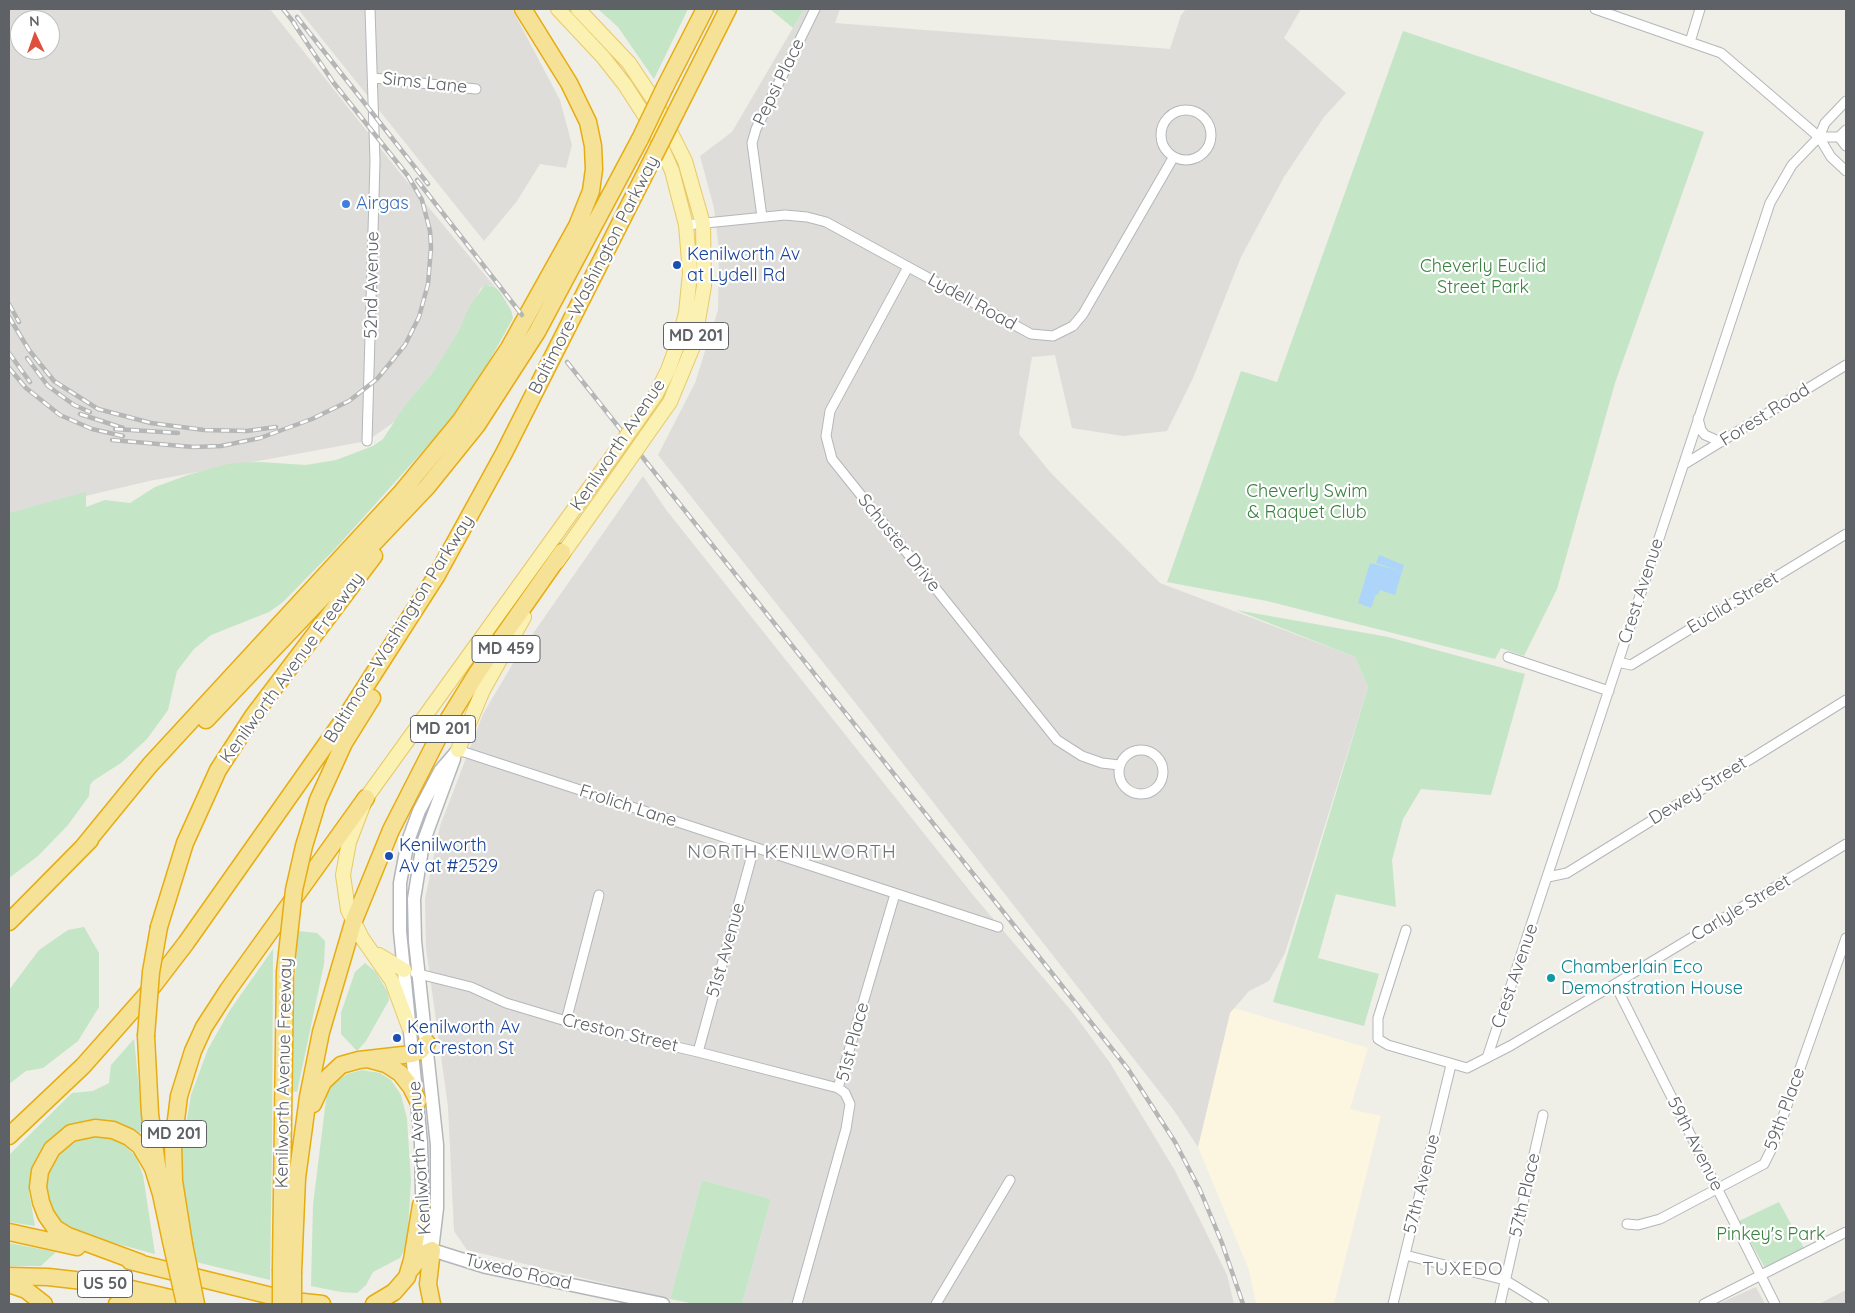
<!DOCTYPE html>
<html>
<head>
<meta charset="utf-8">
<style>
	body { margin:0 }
	#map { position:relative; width:1855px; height:1313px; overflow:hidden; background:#efeee7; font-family:Quicksand,sans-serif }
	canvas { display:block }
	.frame { position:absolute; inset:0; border:10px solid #5e6266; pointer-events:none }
	.north { position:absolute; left:10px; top:10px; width:50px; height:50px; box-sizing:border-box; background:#fff; border:1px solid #bfc0c2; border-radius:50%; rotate:357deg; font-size:14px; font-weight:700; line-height:20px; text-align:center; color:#5e6266 }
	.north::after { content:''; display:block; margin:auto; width:18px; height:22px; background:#de503e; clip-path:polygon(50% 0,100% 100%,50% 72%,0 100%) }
</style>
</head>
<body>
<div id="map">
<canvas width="1855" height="1313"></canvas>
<div class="frame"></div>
<div class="north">N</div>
</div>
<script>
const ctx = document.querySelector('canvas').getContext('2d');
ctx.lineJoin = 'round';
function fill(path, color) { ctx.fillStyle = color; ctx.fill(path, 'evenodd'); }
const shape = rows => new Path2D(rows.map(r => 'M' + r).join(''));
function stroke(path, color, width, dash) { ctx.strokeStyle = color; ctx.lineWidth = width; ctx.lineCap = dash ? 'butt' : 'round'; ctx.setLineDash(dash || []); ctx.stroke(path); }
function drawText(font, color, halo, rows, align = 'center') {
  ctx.font = font + ' Quicksand,sans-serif'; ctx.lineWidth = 4.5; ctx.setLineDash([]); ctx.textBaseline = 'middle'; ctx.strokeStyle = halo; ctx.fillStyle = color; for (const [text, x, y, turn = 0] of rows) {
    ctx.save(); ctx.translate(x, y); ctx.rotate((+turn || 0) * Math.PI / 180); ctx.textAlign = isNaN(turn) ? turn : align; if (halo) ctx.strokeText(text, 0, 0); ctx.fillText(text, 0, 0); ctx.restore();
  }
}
fill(shape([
	[1234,1008,1368,1048,1350,1109,1381,1116,1334,1304,1256,1304,1249,1270,1198,1147,1230,1013]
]), '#fcf6e0');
fill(shape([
	[9,9,270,9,400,173,495,287,489,285,481,288,458,332,433,372,406,404,397,420,367,441,149,481,9,514],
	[20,20,50,20,50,50,20,50],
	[298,9,512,9,560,100,572,145,566,168,540,164,517,201,484,241],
	[804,9,840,9,835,23,1170,49,1181,15,1186,9,1301,9,1284,38,1346,93,1324,117,1284,177,1241,257,1193,378,1167,431,1123,436,1072,428,1055,355,1032,357,1019,434,1050,472,1160,583,1355,657,1368,687,1285,953,1269,981,1249,991,1230,1013,1198,1147,1173,1109,861,710,658,455,695,383,718,310,719,250,714,208,700,156,732,132],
	[643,476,667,511,973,895,1074,1014,1110,1063,1174,1169,1199,1218,1227,1275,1234,1304,742,1304,771,1199,702,1180,670,1299,467,1250,454,1231,448,1107,426,948,425,899,440,826,483,714,518,655],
	[1756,1287,1765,1304,1718,1304],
	[1846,1290,1846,1304,1819,1304]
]), '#deddd9');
fill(shape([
	[598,9,688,9,654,79,618,27],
	[770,9,804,9,793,28],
	[1403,31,1704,132,1615,383,1557,589,1524,656,1501,648,1495,659,1267,601,1167,582,1241,371,1277,382],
	[485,285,495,287,500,292,511,310,513,318,480,378,448,423,334,550,283,602,269,612,211,635,194,649,177,671,168,710,147,739,121,763,93,781,90,785,89,796,68,825,38,856,9,878,9,513,86,492,86,507,105,500,130,503,155,487,188,475,232,463,260,462,306,465,336,460,373,446,383,439,406,404,433,372,458,332,471,304],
	[1236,610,1388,637,1525,674,1491,795,1421,789,1403,819,1392,860,1396,907,1336,894,1318,958,1379,974,1364,1026,1273,1002,1368,687,1355,657],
	[84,927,99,953,99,1007,78,1041,43,1068,26,1071,9,1084,9,990,39,950,68,930],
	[298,931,317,933,325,941,324,964,297,1092,292,1091,291,1037],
	[273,949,272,1142,270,1280,196,1262,181,1185,182,1147,191,1095,208,1049,230,1010],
	[365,963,376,972,388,993,389,1000,366,1041,357,1051,341,1034,341,1013,355,972],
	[134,1039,143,1128,138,1136,105,1121,78,1123,55,1135,41,1150,31,1170,29,1192,35,1226,9,1222,9,1155,72,1093,93,1091,109,1083,111,1065],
	[362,1070,380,1073,391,1080,401,1095,407,1119,411,1181,407,1245,400,1258,373,1272,366,1285,357,1293,341,1292,311,1286,313,1205,327,1092,332,1084,347,1074],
	[92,1137,106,1137,123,1143,136,1157,143,1175,155,1254,80,1234,62,1224,53,1210,47,1192,47,1176,52,1163,63,1149,75,1141],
	[702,1180,771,1199,742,1304,695,1304,670,1299],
	[1779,1202,1804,1248,1765,1268,1739,1221],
	[9,1243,56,1252,41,1266,9,1266]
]), '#c5e5c7');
fill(shape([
	[1379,555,1404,565,1395,595,1380,590,1378,595,1376,594,1371,608,1358,603,1370,563,1401,571,1376,563]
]), '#add5fa');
const minor = shape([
	[1595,9,1721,53,1819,137,1831,157,1846,171],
	[1690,42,1700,9],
	[374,78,476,89],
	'1161 135a25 25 0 1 1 50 0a25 25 0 1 1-50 0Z',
	[1819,137,1839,137,1846,130],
	[1839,137,1846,146],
	[762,217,752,143,756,129,815,9],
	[686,225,785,215,807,217,826,222,1031,334,1053,336,1073,326,1083,314,1173,158],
	[908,267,830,411,826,436,832,459,1057,740,1082,756,1102,763,1119,765],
	[1698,418,1701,430,1705,435,1721,442],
	[367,441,375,161,370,9],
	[1683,465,1846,365],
	[1508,657,1609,691],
	[1618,662,1631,665,1846,534],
	'1119 772a22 22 0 1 1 44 0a22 22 0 1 1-44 0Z',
	[458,750,998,927],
	[1548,877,1567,873,1846,700],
	[1406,930,1378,1018,1378,1039,1388,1045,1467,1068,1510,1046,1615,984,1846,844],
	[415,973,471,987,506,1003,566,1021,698,1052,838,1088,845,1093,850,1104,846,1129,797,1304],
	[1615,984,1775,1304],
	[566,1021,599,895],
	[698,1052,754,848],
	[1487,1058,1770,203,1792,165,1819,137,1825,123,1846,101],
	[838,1088,895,894],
	[1627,1224,1638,1225,1660,1219,1764,1164,1772,1148,1846,938],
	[1405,1255,1505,1280,1544,1304],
	[936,1304,1010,1180],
	[1393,1304,1451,1065],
	[1500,1304,1543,1115],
	[1704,1304,1846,1232]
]);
const secondary = shape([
	[458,750,440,771,419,811,408,841,400,883,400,931,421,1143,423,1238,432,1250,486,1267,663,1304],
	[432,1250,437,1208,437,1145,415,941,414,899,423,843,454,759]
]);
const primary = shape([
	[558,9,603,57,625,85,654,130,672,171,686,225,690,273,686,313,679,340,668,370,656,394,633,427],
	[578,9,629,63,657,105,685,161,703,224,704,286,694,344,670,402,646,436],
	[557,562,623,469],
	[458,750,483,690,524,617],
	[379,955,404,970],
	[409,1027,392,981,362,938,348,910,343,875,349,842,366,798,611,458]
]);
const motorway = shape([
	[665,87,705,9],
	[676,112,728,9],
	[206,720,427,487,477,425,537,332,640,139],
	[318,800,344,743,372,698],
	[83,847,150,765,400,494,461,420,509,348,577,226,591,191,594,169,593,146,588,122,569,83,523,9],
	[9,922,90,840],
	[159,927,185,843,218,770,253,716,374,556],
	[146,1036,150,1114,161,1194,171,1241],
	[371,1060,386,1064,400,1073,411,1087,418,1101],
	[313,1104,323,1082,341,1065,359,1060,412,1054,420,1051,427,1043],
	[9,1136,83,1066,146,995,186,943,351,709,437,575,504,453,653,158],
	[9,1232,77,1247],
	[184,1244,174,1181,173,1144,179,1096,193,1051,204,1027,228,990,366,798],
	[130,1261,304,1304],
	[141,1263,68,1236,55,1228,46,1215,41,1202,38,1187,40,1171,52,1149,71,1133,95,1128,113,1130,129,1137,140,1146,153,1168,161,1194],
	[281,1269,285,972],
	[411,1269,421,1255,432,1250,428,1284,432,1304],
	[293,1272,297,1178,308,1097,321,1032,353,923,391,830,443,728,477,673,562,552],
	[9,1276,48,1277,110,1284,196,1304],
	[9,1284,26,1290,44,1304],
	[294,1301,322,1304],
	[117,1304,136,1300,154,1301],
	[374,1304,394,1292,407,1277,412,1260,421,1205]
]);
stroke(minor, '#b4b7ba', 11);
stroke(secondary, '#b3b6ba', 15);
stroke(primary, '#e9c967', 16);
stroke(motorway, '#e7ac0f', 19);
stroke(minor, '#fff', 9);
stroke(secondary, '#fff', 12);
stroke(primary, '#faf1b2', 14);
stroke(motorway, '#f6e297', 16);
const rail = shape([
	[283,9,295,24],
	[297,17,428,184],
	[417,180,522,315],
	[9,304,19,322],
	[9,317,29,350,54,381,98,409,151,423,204,430,247,431,276,427],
	[9,353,30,382],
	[27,358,48,386,74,405,90,412],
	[567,362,1128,1069,1175,1142,1200,1190,1222,1243,1243,1304],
	[9,368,26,388,60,415,92,429,123,436],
	[80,414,123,428],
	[115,429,178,433],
	[112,440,193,447,221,446,260,438,312,419,349,401,377,379,405,345,419,317,428,284,431,248,430,231,422,200,408,176,333,82,291,19]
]);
stroke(rail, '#b5b6b6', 4.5);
stroke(rail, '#fff', 2.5, [8]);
const primaryBridge = shape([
	[611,458,633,427],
	[623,469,646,436]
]);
const motorwayBridge = shape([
	[640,139,665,87],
	[653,158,676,112],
	[285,972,294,890,304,846,318,800],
	[146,1036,151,972,159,927],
	[171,1241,185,1304],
	[184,1244,196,1304],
	[281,1304,281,1269],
	[293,1304,293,1272]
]);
stroke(primaryBridge, '#e9c967', 16, []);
stroke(motorwayBridge, '#e7ac0f', 19, []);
stroke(primaryBridge, '#faf1b2', 14);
stroke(motorwayBridge, '#f6e297', 16);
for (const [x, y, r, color] of [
	[346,204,5,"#3f7fe0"],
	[677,265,5,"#1a4fb4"],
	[389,856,5,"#1a4fb4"],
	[1551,978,5,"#0f9aa8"],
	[397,1038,5,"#1a4fb4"]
]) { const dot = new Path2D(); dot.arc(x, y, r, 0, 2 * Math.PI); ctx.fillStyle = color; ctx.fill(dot); stroke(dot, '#fff', 2); }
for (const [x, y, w] of [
	[696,336,65],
	[506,649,68],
	[443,729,65],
	[174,1134,65],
	[105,1284,55]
]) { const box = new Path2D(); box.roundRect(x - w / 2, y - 13.5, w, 27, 4); ctx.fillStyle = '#fff'; ctx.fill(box); stroke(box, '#5e6266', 1); }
drawText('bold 16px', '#5e6266', null, [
	["MD 201",696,336],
	["MD 459",506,649],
	["MD 201",443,729],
	["MD 201",174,1134],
	["US 50",105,1284]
]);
drawText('18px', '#5e6266', '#fff', [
	["Pepsi Place",779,82,-64],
	["Sims Lane",425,83,6],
	["Baltimore-Washington Parkway",594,275,-63],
	["52nd Avenue",372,285,-89],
	["Lydell Road",972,302,29],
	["Forest Road",1765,415,-32],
	["Kenilworth Avenue",618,445,-56],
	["Schuster Drive",899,543,51],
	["Crest Avenue",1641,591,-72],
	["Euclid Street",1733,603,-31],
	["Baltimore-Washington Parkway",399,629,-58],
	["Kenilworth Avenue Freeway",292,668,-54],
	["Dewey Street",1698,791,-32],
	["Frolich Lane",628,806,18],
	["Carlyle Street",1741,908,-31],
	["51st Avenue",726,950,-74],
	["Crest Avenue",1515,976,-71],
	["Creston Street",620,1033,13],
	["51st Place",853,1042,-75],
	["Kenilworth Avenue Freeway",284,1073,-89],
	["59th Place",1785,1109,-70],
	["59th Avenue",1695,1144,63],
	["Kenilworth Avenue",420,1158,-94],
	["57th Avenue",1422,1184,-76],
	["57th Place",1525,1195,-77],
	["Tuxedo Road",518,1272,13]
]);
drawText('18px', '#366cbe', '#fff', [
	["Airgas",356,204]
], 'left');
drawText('18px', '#164399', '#fff', [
	["Kenilworth Av",687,255],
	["at Lydell Rd",687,276],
	["Kenilworth",399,846],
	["Av at #2529",399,867],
	["Kenilworth Av",407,1028],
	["at Creston St",407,1049]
], 'left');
drawText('18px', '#3b8140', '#fff', [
	["Cheverly Euclid",1483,267],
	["Street Park",1483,288],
	["Cheverly Swim",1307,492],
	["& Raquet Club",1307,513],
	["Pinkey's Park",1771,1235]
]);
drawText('18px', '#0d838f', '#fff', [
	["Chamberlain Eco",1561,968],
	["Demonstration House",1561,989]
], 'left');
ctx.letterSpacing = '1px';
drawText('19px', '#6f7378', '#fff', [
	["NORTH KENILWORTH",792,852],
	["TUXEDO",1463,1269]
]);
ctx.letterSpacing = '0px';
</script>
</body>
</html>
